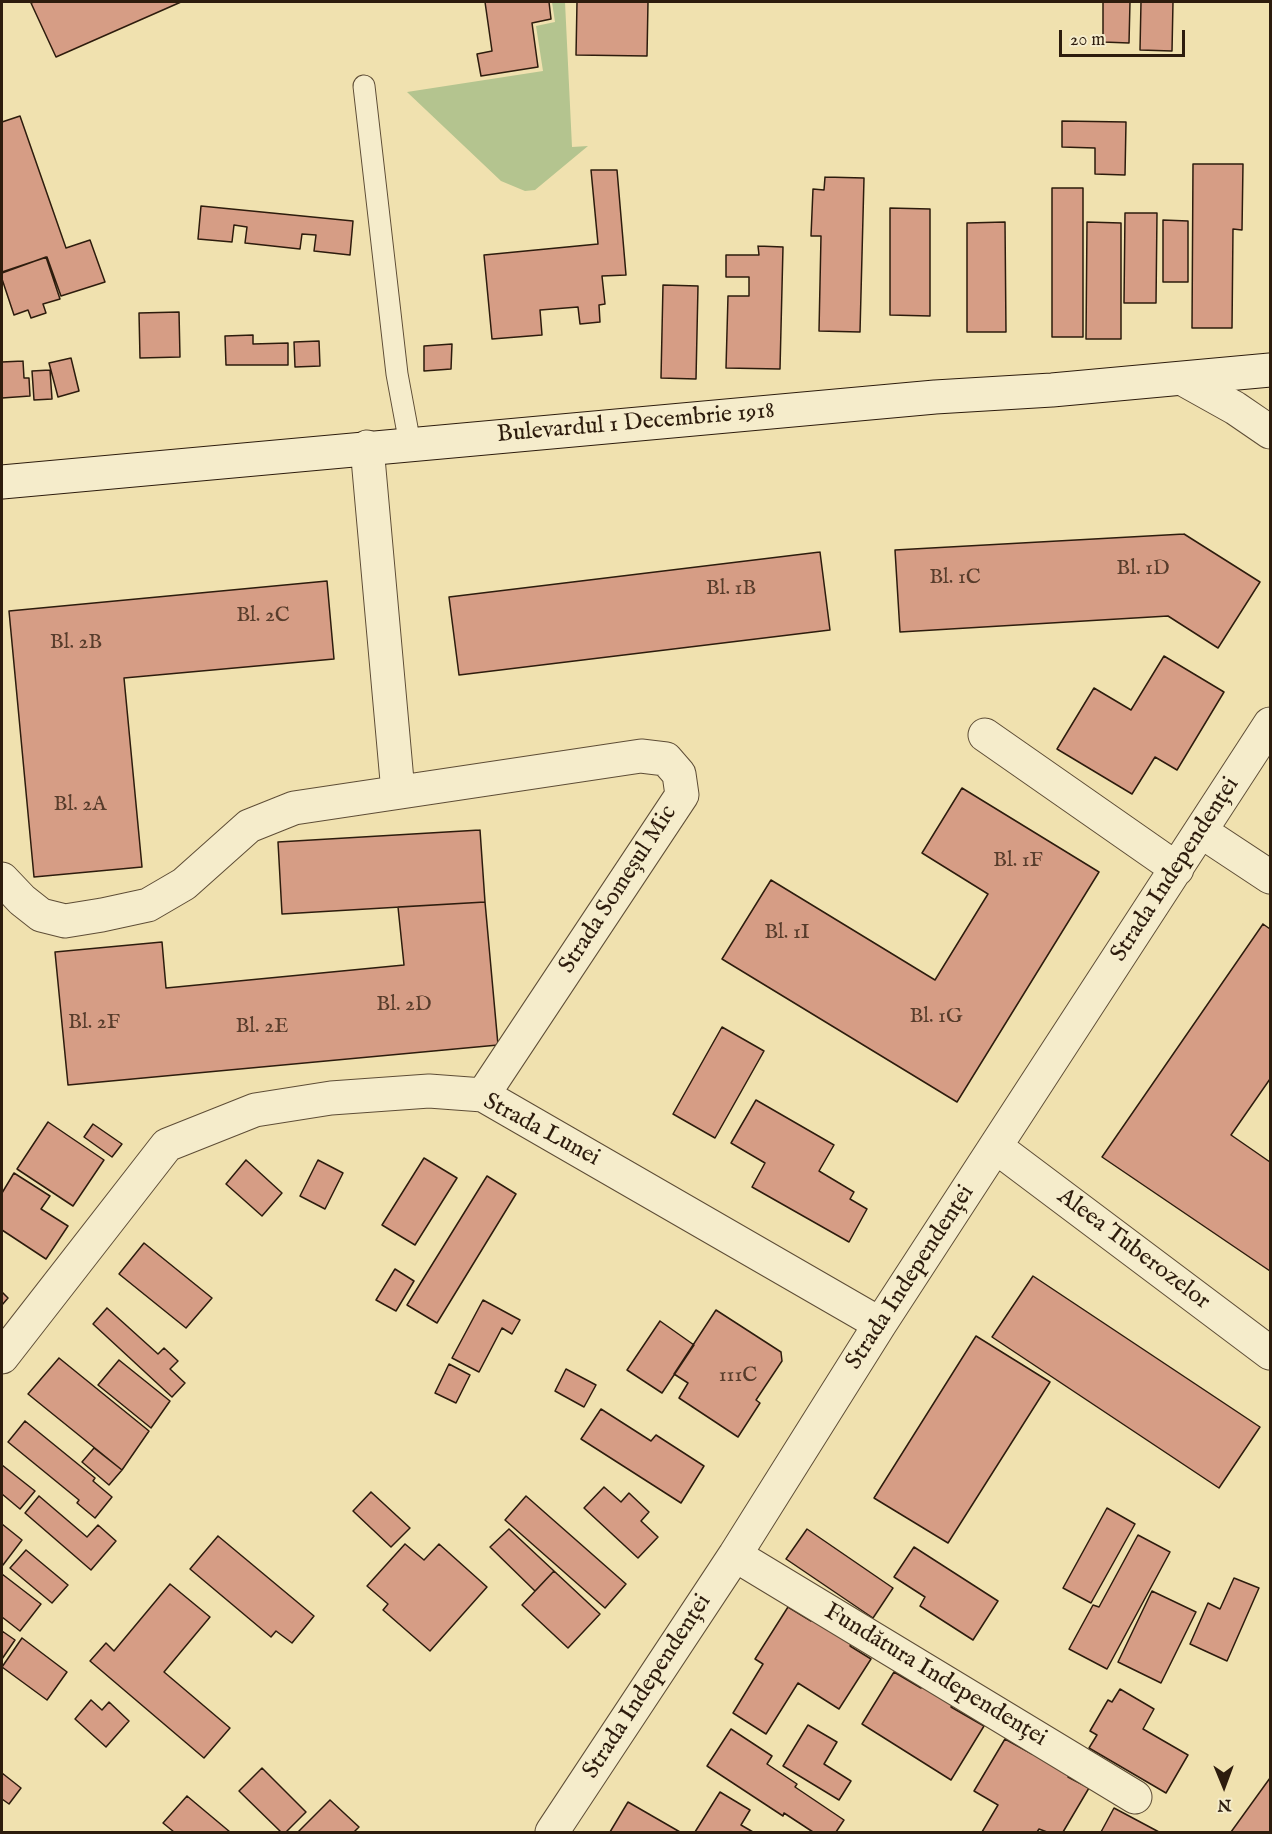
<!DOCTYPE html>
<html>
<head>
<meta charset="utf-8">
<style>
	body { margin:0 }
	#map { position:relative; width:1272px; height:1834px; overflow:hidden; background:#f0e1af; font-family:"IM FELL English",serif }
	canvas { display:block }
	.frame { position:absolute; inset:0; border:3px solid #2d1c0d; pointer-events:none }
	.north { position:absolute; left:1194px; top:1756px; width:60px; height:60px; -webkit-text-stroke:4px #f5eccb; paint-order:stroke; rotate:179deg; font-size:16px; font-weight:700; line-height:24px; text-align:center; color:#2d1c0d }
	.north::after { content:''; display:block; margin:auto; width:21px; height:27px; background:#2d1c0d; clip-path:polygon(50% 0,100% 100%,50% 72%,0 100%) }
	.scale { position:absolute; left:1059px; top:30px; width:126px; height:27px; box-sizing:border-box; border:3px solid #2d1c0d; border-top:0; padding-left:8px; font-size:18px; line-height:21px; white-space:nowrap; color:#2d1c0d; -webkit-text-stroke:4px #f5eccb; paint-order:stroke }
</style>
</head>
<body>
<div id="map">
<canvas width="1272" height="1834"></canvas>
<div class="frame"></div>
<div class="north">N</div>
<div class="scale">20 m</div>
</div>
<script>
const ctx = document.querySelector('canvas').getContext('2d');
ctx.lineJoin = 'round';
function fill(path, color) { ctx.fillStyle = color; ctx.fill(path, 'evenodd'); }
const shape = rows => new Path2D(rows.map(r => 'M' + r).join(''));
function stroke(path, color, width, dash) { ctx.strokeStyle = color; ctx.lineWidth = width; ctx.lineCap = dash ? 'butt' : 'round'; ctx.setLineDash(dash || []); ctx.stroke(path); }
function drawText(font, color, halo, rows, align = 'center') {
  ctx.font = font + ' "IM FELL English",serif'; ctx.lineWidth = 5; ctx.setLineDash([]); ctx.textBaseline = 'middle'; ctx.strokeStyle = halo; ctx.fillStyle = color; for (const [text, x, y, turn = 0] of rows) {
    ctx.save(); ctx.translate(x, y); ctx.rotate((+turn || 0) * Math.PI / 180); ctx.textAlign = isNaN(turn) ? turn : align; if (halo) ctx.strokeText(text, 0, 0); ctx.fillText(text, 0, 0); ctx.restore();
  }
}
fill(shape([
	[552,2,565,2,572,147,588,146,535,190,525,191,501,181,407,92,543,71,536,26,555,22]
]), '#b4c48f');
const building = shape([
	[34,2,181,2,56,57,31,3,34,2],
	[485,2,549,2,551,19,532,23,538,67,481,76,477,54,492,51,485,2],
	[577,2,648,2,647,56,576,55,577,2],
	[1103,2,1130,2,1129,43,1103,42,1103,2],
	[1141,2,1173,2,1172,51,1140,50,1141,2],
	[20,116,66,248,90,240,105,282,61,296,47,257,2,272,2,122,20,116],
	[1062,121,1126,122,1125,175,1095,174,1095,148,1062,147,1062,121],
	[1193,164,1243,164,1242,230,1233,229,1232,328,1192,328,1193,164],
	[591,170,617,170,626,275,602,276,605,304,599,305,600,322,580,324,578,307,540,310,542,335,492,339,484,255,598,244,591,170],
	[825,177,864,178,860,332,819,331,821,236,811,236,813,189,824,190,825,177],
	[1052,188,1083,188,1083,337,1052,337,1052,188],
	[201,206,353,221,350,255,314,251,316,235,302,234,300,249,245,243,247,227,234,225,232,242,198,239,201,206],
	[890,208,930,209,930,316,890,315,890,208],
	[1125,213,1157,213,1156,303,1124,303,1125,213],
	[1163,220,1188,221,1188,282,1163,282,1163,220],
	[1005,222,1006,332,967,332,967,223,1005,222],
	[1087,222,1121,223,1121,339,1086,339,1087,222],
	[758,246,783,247,780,369,726,368,728,296,749,296,749,277,726,277,726,255,759,255,758,246],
	[46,257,60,299,43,304,46,313,31,318,28,310,14,315,2,279,2,273,46,257],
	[663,285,698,286,696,379,661,378,663,285],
	[179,312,180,357,140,358,139,313,179,312],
	[253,335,253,344,288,343,288,365,226,365,225,336,253,335],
	[319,341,320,366,295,367,294,342,319,341],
	[452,344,451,369,424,371,424,346,452,344],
	[71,358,79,391,58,397,49,363,71,358],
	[23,361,24,378,29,378,30,396,2,398,2,362,23,361],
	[50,370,52,399,34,400,32,371,50,370],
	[1184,534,1260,582,1218,648,1168,616,900,632,895,550,1184,534],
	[820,552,830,630,459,675,449,597,820,552],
	[327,581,334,659,124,678,142,867,34,877,9,611,327,581],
	[1164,656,1224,692,1177,770,1155,757,1132,794,1057,749,1094,688,1131,710,1164,656],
	[962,788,1099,872,957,1102,722,959,771,880,935,980,988,894,922,853,962,788],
	[480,830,485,902,282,914,278,842,480,830],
	[485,902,498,1045,68,1085,55,952,162,942,166,988,404,965,398,907,485,902],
	[1263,924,1270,929,1270,1079,1231,1135,1270,1162,1270,1271,1102,1157,1263,924],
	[722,1027,764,1051,715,1138,673,1114,722,1027],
	[756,1100,834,1145,819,1171,854,1192,850,1199,867,1209,849,1242,752,1187,765,1163,731,1143,756,1100],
	[48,1122,104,1160,73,1206,17,1169,48,1122],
	[93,1124,122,1144,112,1157,84,1137,93,1124],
	[424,1158,457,1178,415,1245,382,1225,424,1158],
	[246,1160,282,1193,262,1216,226,1184,246,1160],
	[318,1160,343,1173,325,1209,300,1196,318,1160],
	[14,1173,50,1196,41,1209,68,1226,46,1259,2,1230,2,1193,14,1173],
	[487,1176,516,1194,437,1323,407,1305,487,1176],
	[144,1243,212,1298,186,1328,119,1274,144,1243],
	[395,1269,414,1281,396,1311,376,1300,395,1269],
	[1033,1276,1260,1427,1219,1488,992,1337,1033,1276],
	[2,1292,8,1298,2,1305,2,1292],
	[483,1300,520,1320,512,1334,502,1328,479,1372,452,1358,483,1300],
	[107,1308,158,1354,164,1348,178,1361,170,1369,185,1383,172,1397,93,1324,107,1308],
	[716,1310,781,1352,782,1361,756,1400,760,1403,738,1437,679,1398,688,1383,674,1374,716,1310],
	[660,1321,694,1345,662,1393,627,1370,660,1321],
	[976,1336,1050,1382,948,1543,874,1498,976,1336],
	[59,1358,149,1431,122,1470,28,1394,59,1358],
	[119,1360,170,1401,151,1428,98,1385,119,1360],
	[449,1364,470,1375,456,1403,435,1393,449,1364],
	[566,1369,596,1385,584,1407,555,1391,566,1369],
	[601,1409,651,1441,656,1435,704,1466,681,1503,581,1439,601,1409],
	[25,1421,95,1478,93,1481,112,1497,95,1518,77,1503,79,1500,8,1442,25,1421],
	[94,1448,122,1470,109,1485,82,1462,94,1448],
	[2,1465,35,1491,20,1509,2,1494,2,1465],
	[604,1487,621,1502,629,1493,649,1512,641,1521,658,1537,638,1558,584,1508,604,1487],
	[371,1492,410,1528,391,1547,353,1511,371,1492],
	[39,1496,87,1537,98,1525,116,1541,91,1570,25,1513,39,1496],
	[526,1496,626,1584,605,1608,505,1520,526,1496],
	[1107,1508,1135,1524,1091,1603,1063,1588,1107,1508],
	[2,1524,22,1540,3,1565,2,1564,2,1524],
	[509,1529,554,1571,535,1591,490,1547,509,1529],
	[807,1529,893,1588,873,1618,786,1559,807,1529],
	[1138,1535,1170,1552,1107,1669,1069,1649,1093,1605,1099,1607,1138,1535],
	[218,1536,314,1616,292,1643,276,1631,271,1637,190,1569,218,1536],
	[405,1544,424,1560,439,1544,487,1587,430,1651,383,1610,388,1604,367,1586,405,1544],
	[914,1547,998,1601,973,1640,920,1606,925,1597,894,1577,914,1547],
	[26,1550,68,1585,52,1603,10,1568,26,1550],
	[554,1571,600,1614,568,1648,522,1605,554,1571],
	[2,1574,41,1604,20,1631,2,1617,2,1574],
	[1234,1578,1259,1588,1227,1661,1190,1644,1208,1603,1220,1609,1234,1578],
	[170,1584,210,1617,164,1672,230,1728,204,1758,90,1661,106,1643,114,1651,170,1584],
	[1152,1591,1196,1612,1161,1683,1118,1662,1152,1591],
	[788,1607,811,1621,816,1612,856,1637,850,1646,871,1659,839,1709,798,1683,766,1734,733,1713,763,1664,755,1659,788,1607],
	[2,1631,15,1640,2,1659,2,1631],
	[22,1638,67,1672,47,1700,2,1667,22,1638],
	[894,1672,921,1688,926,1680,956,1699,951,1707,984,1726,951,1780,862,1724,894,1672],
	[1120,1689,1154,1709,1143,1729,1188,1755,1166,1793,1089,1748,1097,1735,1090,1731,1108,1700,1112,1702,1120,1689],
	[91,1700,102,1710,109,1702,129,1721,106,1747,75,1719,91,1700],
	[808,1725,837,1742,824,1764,851,1781,839,1800,783,1766,808,1725],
	[731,1729,772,1756,767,1764,797,1784,795,1787,844,1820,836,1832,813,1832,784,1813,783,1816,707,1766,731,1729],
	[1005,1739,1032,1754,1038,1744,1075,1766,1068,1777,1089,1788,1063,1832,1047,1832,1039,1829,1037,1832,982,1832,998,1805,974,1791,1005,1739],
	[262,1768,306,1812,286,1832,281,1832,239,1791,262,1768],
	[2,1773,21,1788,9,1804,2,1799,2,1773],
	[1270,1778,1270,1832,1231,1832,1270,1778],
	[720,1792,750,1810,741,1825,753,1832,695,1832,720,1792],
	[187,1796,230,1832,174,1832,163,1823,187,1796],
	[330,1800,359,1827,354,1832,298,1832,330,1800],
	[628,1802,680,1832,610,1832,628,1802],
	[1114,1808,1159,1832,1101,1832,1114,1808]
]);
fill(building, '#d69d85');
stroke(building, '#2d1c0d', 1.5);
const lane = shape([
	[364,86,397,374,410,444]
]);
const street = shape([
	[1183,379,1235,408,1270,432],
	[367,447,398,792],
	[985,735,1177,869],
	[1202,832,1270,877],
	[2,879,22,900,41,915,65,921,102,915,148,905,184,884,249,826,294,808,641,756,666,759,679,774,682,795,483,1095],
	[996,1147,1270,1353],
	[2,1357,167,1145,255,1110,331,1098,429,1091,483,1095,880,1324],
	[735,1555,1135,1797],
	[552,1832,735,1555,880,1324,1270,724]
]);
const secondary = shape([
	[2,482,935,397,1052,390,1270,370]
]);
stroke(lane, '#5e4d36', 23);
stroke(street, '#5e4d36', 35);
stroke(secondary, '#2d1c0d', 35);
stroke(lane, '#f5eccb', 21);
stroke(street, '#f5eccb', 33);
stroke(secondary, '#f5eccb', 33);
drawText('21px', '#573c2b', null, [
	["Bl. 1D",1143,570],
	["Bl. 1C",955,579],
	["Bl. 1B",731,590],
	["Bl. 2C",263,617],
	["Bl. 2B",76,644],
	["Bl. 2A",80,806],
	["Bl. 1F",1018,862],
	["Bl. 1I",787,934],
	["Bl. 2D",404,1006],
	["Bl. 1G",936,1018],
	["Bl. 2F",94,1024],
	["Bl. 2E",262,1028],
	["111C",738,1377]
]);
drawText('24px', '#2d1c0d', '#f5eccb', [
	["Bulevardul 1 Decembrie 1918",636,424,-5],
	["Strada Independenței",1176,870,-57],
	["Strada Someșul Mic",619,890,-57],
	["Strada Lunei",541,1131,28],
	["Aleea Tuberozelor",1133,1250,37],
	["Strada Independenței",911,1278,-57],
	["Fundătura Independenței",935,1676,31],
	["Strada Independenței",648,1687,-57]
]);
</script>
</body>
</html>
